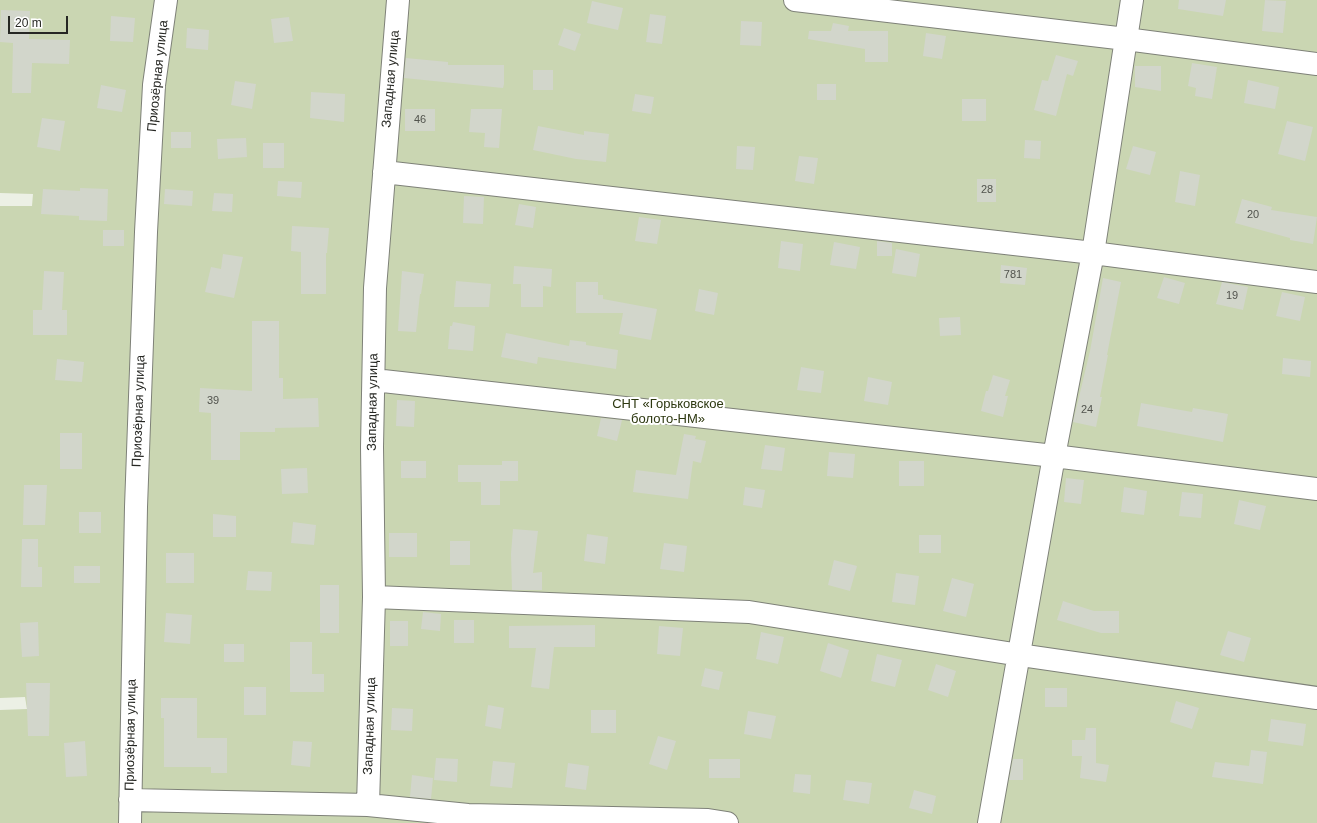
<!DOCTYPE html>
<html>
<head>
<meta charset="utf-8">
<style>
	body { margin:0 }
	#map { position:relative; width:1317px; height:823px; overflow:hidden; background:#ecf0e5; font-family:Arial,sans-serif }
	canvas { display:block }
	.scale { position:absolute; left:8px; top:16px; width:60px; height:18px; box-sizing:border-box; border:2px solid #262723; border-top:0; padding-left:5px; font-size:12px; line-height:14px; white-space:nowrap; color:#262723; -webkit-text-stroke:3px #fff; paint-order:stroke }
</style>
</head>
<body>
<div id="map">
<canvas width="1317" height="823"></canvas>
<div class="scale">20 m</div>
</div>
<script>
const ctx = document.querySelector('canvas').getContext('2d');
ctx.lineJoin = 'round';
function fill(path, color) { ctx.fillStyle = color; ctx.fill(path, 'evenodd'); }
const shape = rows => new Path2D(rows.map(r => 'M' + r).join(''));
function stroke(path, color, width, dash) { ctx.strokeStyle = color; ctx.lineWidth = width; ctx.lineCap = dash ? 'butt' : 'round'; ctx.setLineDash(dash || []); ctx.stroke(path); }
function drawText(font, color, halo, rows, align = 'center') {
  ctx.font = font + ' Arial,sans-serif'; ctx.lineWidth = 4; ctx.setLineDash([]); ctx.textBaseline = 'middle'; ctx.strokeStyle = halo; ctx.fillStyle = color; for (const [text, x, y, turn = 0] of rows) {
    ctx.save(); ctx.translate(x, y); ctx.rotate((+turn || 0) * Math.PI / 180); ctx.textAlign = isNaN(turn) ? turn : align; if (halo) ctx.strokeText(text, 0, 0); ctx.fillText(text, 0, 0); ctx.restore();
  }
}
fill(shape([
	[0,0,1317,0,1317,823,0,823,0,710,27,709,25,697,0,698,0,206,32,206,33,194,0,193]
]), '#cad6b2');
fill(shape([
	[1179,0,1226,0,1223,16,1178,9],
	[1265,0,1286,1,1283,33,1262,31],
	[592,1,623,8,618,30,587,23],
	[1,10,30,11,29,39,70,40,69,64,32,63,31,93,12,93,13,43,0,42],
	[650,14,666,16,662,44,646,42],
	[111,16,135,18,133,42,110,41],
	[289,17,293,41,274,43,271,19],
	[741,21,762,22,761,46,740,45],
	[833,23,849,26,848,31,888,31,888,62,865,62,865,49,808,39,809,31,831,31],
	[187,28,209,30,208,50,186,48],
	[564,28,581,34,575,51,558,45],
	[926,33,946,36,942,59,923,56],
	[1056,55,1078,61,1073,76,1067,74,1056,116,1034,110,1042,80,1048,81],
	[406,58,448,62,448,65,504,65,504,84,503,88,404,78],
	[1192,63,1217,67,1212,99,1195,96,1196,88,1188,86],
	[1135,66,1161,66,1161,91,1135,87],
	[533,70,553,70,553,90,533,90],
	[1248,80,1279,87,1275,109,1244,103],
	[235,81,256,84,252,109,231,105],
	[817,84,836,84,836,100,817,100],
	[101,85,126,90,122,112,97,108],
	[311,92,345,94,344,122,310,118],
	[635,94,654,97,651,114,632,111],
	[962,99,986,99,986,121,962,121],
	[405,109,435,109,435,131,405,131],
	[471,109,502,109,499,148,484,147,485,133,469,132],
	[42,118,65,121,60,151,37,147],
	[1287,121,1313,127,1305,161,1278,154],
	[538,126,584,135,584,131,609,134,606,162,576,159,533,150],
	[171,132,191,132,191,148,171,148],
	[246,138,247,157,218,159,217,139],
	[1025,140,1041,141,1040,159,1024,158],
	[263,143,284,143,284,168,263,168],
	[737,146,755,147,753,170,736,169],
	[1133,146,1156,152,1150,175,1126,169],
	[799,156,818,158,814,184,795,181],
	[1180,171,1200,175,1195,206,1175,202],
	[977,179,996,179,996,202,977,202],
	[278,181,302,182,301,198,277,196],
	[80,188,108,189,107,221,79,220,79,216,41,214,43,189,80,191],
	[165,189,193,191,192,206,164,204],
	[214,193,233,194,232,212,212,211],
	[464,196,484,197,483,224,463,223],
	[1242,199,1272,207,1271,210,1317,217,1313,244,1290,240,1290,238,1235,223],
	[519,204,536,207,533,228,515,225],
	[639,217,661,220,657,244,635,241],
	[292,226,329,228,327,253,326,253,326,294,301,294,301,252,291,251],
	[103,230,124,230,124,246,103,246],
	[781,241,803,244,800,271,778,268],
	[877,241,892,243,892,256,877,256],
	[834,242,860,247,856,269,830,265],
	[896,249,920,254,916,277,892,273],
	[223,254,243,257,234,298,205,292,211,267,221,269],
	[1001,265,1027,268,1025,285,1000,283],
	[514,266,552,269,551,287,543,286,543,307,521,307,521,284,513,284],
	[44,271,64,272,62,310,67,310,67,335,33,335,33,310,42,310],
	[402,271,424,274,421,294,420,294,416,332,398,331],
	[1164,277,1185,283,1179,304,1157,298],
	[1103,278,1121,282,1107,355,1108,355,1100,397,1102,397,1096,427,1073,422,1090,351],
	[456,281,491,284,489,307,454,307],
	[576,282,598,282,598,295,603,295,603,299,657,309,651,340,619,334,623,313,576,313],
	[1222,282,1248,287,1243,310,1216,304],
	[699,289,718,293,714,315,695,311],
	[1282,292,1305,297,1300,321,1276,316],
	[960,317,961,335,940,336,939,318],
	[252,321,279,321,279,378,283,378,283,399,318,398,319,427,275,428,275,432,240,432,240,460,211,460,211,413,199,412,200,388,252,391],
	[453,322,475,326,473,351,448,349,450,326,452,326],
	[506,333,569,346,570,340,586,342,586,345,618,350,616,369,538,357,537,364,501,357],
	[1283,358,1311,361,1310,377,1282,374],
	[57,359,84,362,82,382,55,380],
	[801,367,824,371,821,393,797,390],
	[993,375,1010,380,1005,396,1008,396,1003,417,981,411,986,391,988,391],
	[868,377,892,382,888,405,864,401],
	[397,400,415,401,414,427,396,426],
	[1141,403,1192,412,1193,408,1228,414,1223,442,1137,426],
	[601,418,622,420,617,441,597,436],
	[60,433,82,433,82,469,60,469],
	[684,434,696,436,695,439,706,441,701,463,693,461,688,499,633,492,636,470,676,475],
	[765,445,785,448,782,471,761,469],
	[829,452,855,454,853,478,827,476],
	[401,461,426,461,426,478,401,478],
	[502,461,518,461,518,481,500,481,500,505,481,505,481,482,458,482,458,465,502,465],
	[899,461,924,461,924,486,899,486],
	[307,468,308,493,282,494,281,469],
	[1066,478,1084,480,1081,504,1064,502],
	[24,485,47,485,45,525,23,525],
	[745,487,765,490,762,508,743,505],
	[1124,487,1147,491,1144,515,1121,512],
	[1182,492,1203,494,1201,518,1179,516],
	[1239,500,1266,506,1260,530,1234,524],
	[79,512,101,512,101,533,79,533],
	[213,514,236,516,236,537,213,537],
	[293,522,316,525,314,545,291,543],
	[513,529,538,531,533,573,542,572,542,590,512,590,511,554],
	[389,533,417,533,417,557,389,557],
	[587,534,608,537,605,564,584,561],
	[919,535,941,535,941,553,919,553],
	[22,539,38,539,38,567,42,567,42,587,21,587],
	[450,541,470,541,470,565,450,565],
	[664,543,687,546,684,572,660,569],
	[166,553,194,553,194,583,166,583],
	[834,560,857,566,850,591,828,585],
	[74,566,100,566,100,583,74,583],
	[248,571,272,572,271,591,246,590],
	[896,573,919,576,915,605,892,602],
	[952,578,974,584,966,617,943,611],
	[320,585,339,585,339,633,320,633],
	[1063,601,1094,611,1119,611,1119,633,1101,633,1057,620],
	[423,612,441,614,440,631,421,629],
	[166,613,192,615,190,644,164,642],
	[454,620,474,620,474,643,454,643],
	[390,621,408,621,408,646,390,646],
	[38,622,39,656,22,657,20,623],
	[595,625,595,647,554,647,549,689,531,687,536,648,509,648,509,626],
	[659,626,683,628,680,656,657,654],
	[1228,631,1251,638,1244,662,1220,655],
	[761,632,784,637,778,664,756,659],
	[290,642,312,642,312,674,324,674,324,692,290,692],
	[828,643,849,650,841,678,820,671],
	[224,644,244,644,244,662,224,662],
	[877,654,902,660,895,687,871,681],
	[936,664,956,671,948,697,928,690],
	[705,668,723,672,719,690,701,686],
	[26,683,50,683,49,736,28,736],
	[244,687,266,687,266,715,244,715],
	[1045,688,1067,688,1067,707,1045,707],
	[161,698,197,698,197,738,227,738,227,773,211,773,211,767,164,767,164,718,161,718],
	[1176,701,1199,708,1192,729,1170,722],
	[488,705,504,708,501,729,485,726],
	[392,708,413,709,412,731,391,730],
	[591,710,616,710,616,733,591,733],
	[748,711,776,716,771,739,744,734],
	[1271,719,1306,724,1303,746,1268,741],
	[1086,728,1096,728,1096,763,1109,765,1106,782,1080,778,1082,756,1072,756,1072,740,1085,740],
	[658,736,676,741,667,770,649,764],
	[85,741,87,776,66,777,64,743],
	[293,741,312,742,310,767,291,765],
	[1251,750,1267,752,1263,784,1212,777,1215,762,1249,766],
	[436,758,458,759,457,782,434,780],
	[709,759,740,759,740,778,709,778],
	[1013,759,1023,759,1023,780,1009,780],
	[493,761,515,763,512,788,490,786],
	[568,763,589,766,586,790,565,787],
	[795,774,811,775,810,794,793,792],
	[412,775,433,778,431,799,410,797],
	[846,780,872,783,869,804,843,800],
	[914,790,936,796,932,814,909,808]
]), '#d2d6cb');
const minor = shape([
	[795,0,1126,39,1317,64],
	[384,172,1093,253,1317,282],
	[374,380,1054,456,1317,489],
	[374,597,749,612,1020,655,1317,698],
	[130,800,368,805,468,815,708,820,727,823],
	[368,805,374,597,372,447,375,288,398,0],
	[130,823,136,507,146,232,154,85,166,0],
	[989,823,1054,456,1093,253,1132,0]
]);
stroke(minor, '#7e8178', 24);
stroke(minor, '#fff', 22);
drawText('11px', '#51534d', null, [
	["46",420,120],
	["28",987,190],
	["20",1253,215],
	["781",1013,275],
	["19",1232,296],
	["39",213,401],
	["24",1087,410]
]);
drawText('13px', '#262723', '#fff', [
	["Приозёрная улица",158,76,-84],
	["Западная улица",391,79,-85],
	["Западная улица",373,402,-89],
	["Приозёрная улица",139,411,-88],
	["Западная улица",370,726,-88],
	["Приозёрная улица",131,735,-89]
]);
drawText('13px', '#2d3810', '#fff', [
	["СНТ «Горьковское",668,404],
	["болото-НМ»",668,419]
]);
</script>
</body>
</html>
